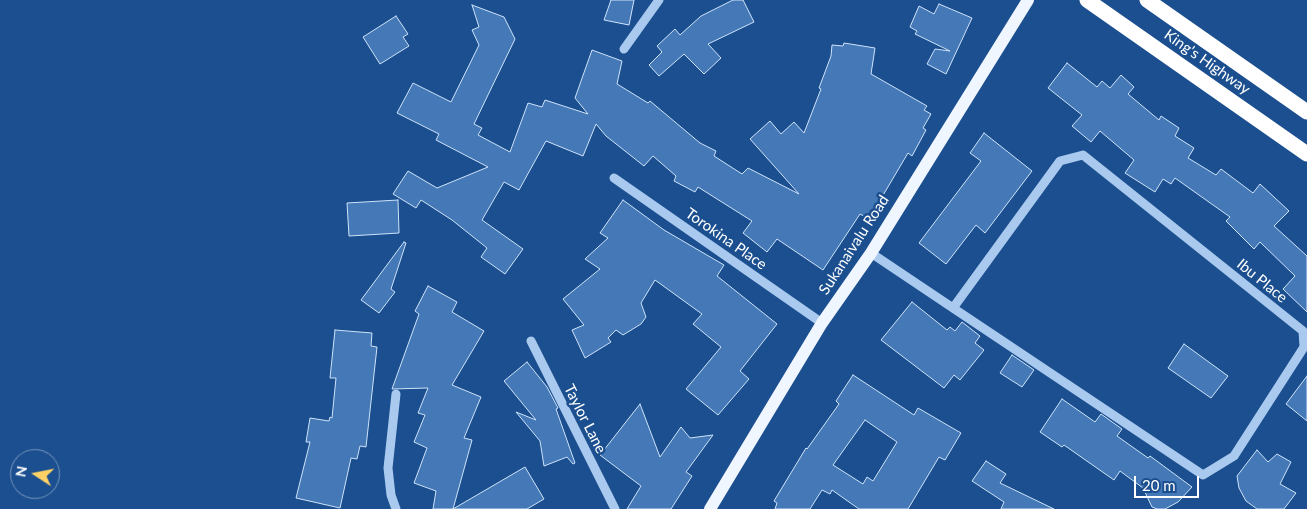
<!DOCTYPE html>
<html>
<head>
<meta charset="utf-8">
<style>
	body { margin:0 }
	#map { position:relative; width:1307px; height:509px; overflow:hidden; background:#1b4f8f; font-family:Lato,sans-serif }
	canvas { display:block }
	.north { position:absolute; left:10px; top:449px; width:50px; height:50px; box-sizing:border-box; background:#1b4f8f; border:1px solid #7695bc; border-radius:50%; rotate:281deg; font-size:14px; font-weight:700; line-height:20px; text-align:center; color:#fff }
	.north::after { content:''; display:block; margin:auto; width:18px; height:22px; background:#ffd166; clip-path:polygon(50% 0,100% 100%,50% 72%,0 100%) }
	.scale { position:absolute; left:1134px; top:476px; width:65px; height:22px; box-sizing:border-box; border:2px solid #fff; border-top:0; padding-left:6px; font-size:15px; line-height:18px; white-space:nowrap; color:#fff; -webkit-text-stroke:4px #1b4f8f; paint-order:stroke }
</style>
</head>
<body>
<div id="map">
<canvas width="1307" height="509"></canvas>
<div class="north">N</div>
<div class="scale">20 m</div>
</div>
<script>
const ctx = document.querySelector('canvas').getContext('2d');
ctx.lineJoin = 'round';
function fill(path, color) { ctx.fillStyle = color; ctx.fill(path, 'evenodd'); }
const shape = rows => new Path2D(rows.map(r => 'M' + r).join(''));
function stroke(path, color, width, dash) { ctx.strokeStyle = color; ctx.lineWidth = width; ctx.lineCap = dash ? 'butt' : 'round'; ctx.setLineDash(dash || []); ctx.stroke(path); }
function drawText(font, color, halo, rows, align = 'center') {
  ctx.font = font + ' Lato,sans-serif'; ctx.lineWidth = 5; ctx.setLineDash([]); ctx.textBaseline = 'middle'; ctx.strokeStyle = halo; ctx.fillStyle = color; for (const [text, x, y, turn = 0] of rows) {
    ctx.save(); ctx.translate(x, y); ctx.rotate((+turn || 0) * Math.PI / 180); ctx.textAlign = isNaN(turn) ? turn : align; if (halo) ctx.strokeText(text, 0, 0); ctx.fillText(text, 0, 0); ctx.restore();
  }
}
const building = shape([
	[611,0,634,0,629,25,604,20,611,0],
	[733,0,743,0,754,22,708,44,721,58,704,74,684,54,659,76,649,65,662,52,657,46,675,29,680,35,701,16,733,0],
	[939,4,972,18,946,74,927,64,935,49,950,51,915,34,917,31,910,27,919,6,934,14,939,4],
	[472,5,504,17,515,39,474,124,482,128,478,135,510,152,528,103,542,107,545,100,588,114,575,98,592,50,622,61,617,84,648,103,650,101,700,143,716,151,714,156,742,174,748,168,799,194,750,139,770,121,781,134,794,122,804,133,821,89,819,88,831,56,832,45,843,46,844,43,875,48,871,74,927,106,924,110,931,114,923,128,926,130,912,156,908,153,869,219,860,214,823,270,777,239,767,252,743,233,752,221,698,187,695,192,674,181,676,176,653,156,644,166,606,136,596,124,583,156,546,141,519,190,504,182,482,220,523,249,505,274,481,257,487,248,452,220,421,200,416,208,393,194,408,171,437,188,488,167,436,140,439,134,397,113,413,83,451,102,479,45,472,30,479,27,472,5],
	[396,16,408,34,403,37,409,46,380,64,363,37,396,16],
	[1067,63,1097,87,1102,81,1110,88,1121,75,1134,87,1128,94,1159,120,1161,116,1179,128,1175,136,1194,148,1188,158,1216,175,1221,169,1253,193,1260,184,1289,211,1274,226,1307,256,1307,312,1283,289,1295,276,1260,242,1254,249,1226,221,1230,217,1175,178,1171,184,1163,179,1155,192,1125,173,1134,160,1100,131,1091,142,1072,126,1082,115,1048,88,1067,63],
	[984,133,1032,171,985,233,976,225,946,264,919,243,981,161,970,153,984,133],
	[398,200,399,233,349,236,347,203,398,200],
	[623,200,664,230,724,265,717,276,777,324,740,371,749,379,718,415,686,389,721,347,693,324,702,314,655,280,641,303,646,317,641,324,623,335,616,330,608,338,611,342,585,358,572,330,584,325,563,299,600,269,585,259,608,238,600,233,623,200],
	[404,242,406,243,391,289,395,292,379,313,361,300,404,242],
	[428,286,457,302,452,312,484,331,452,385,481,397,464,438,472,440,453,509,525,467,544,499,527,509,433,509,436,491,414,483,427,448,414,442,425,415,418,413,428,388,392,389,419,314,415,311,428,286],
	[912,302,947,330,950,327,955,331,962,322,980,336,975,343,984,350,960,380,954,375,944,388,881,340,912,302],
	[335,330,372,333,371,346,377,347,366,447,360,446,357,459,351,458,340,508,296,498,310,442,306,442,310,418,329,421,330,417,332,418,336,378,330,378,335,330],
	[1184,344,1228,376,1211,398,1168,368,1184,344],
	[1012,355,1034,370,1022,387,1000,373,1012,355],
	[527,362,547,387,558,408,556,409,575,463,573,464,567,457,544,466,540,441,516,412,536,420,504,381,527,362],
	[853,375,914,415,918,408,961,433,945,460,939,457,908,509,859,509,832,490,830,494,822,490,810,509,775,509,777,503,774,501,806,448,807,449,839,404,836,401,853,375],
	[865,420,897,442,873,481,867,477,863,484,833,465,865,420],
	[1307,376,1307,421,1286,404,1307,376],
	[1062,399,1095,422,1101,414,1122,429,1117,436,1148,458,1150,456,1192,487,1178,502,1165,509,1157,509,1152,507,1143,488,1120,471,1114,480,1064,445,1062,447,1040,432,1062,399],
	[640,404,660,457,681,427,690,438,713,435,686,472,692,476,671,509,627,509,641,486,600,455,640,404],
	[1257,450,1268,462,1277,454,1291,462,1280,484,1296,493,1284,509,1257,509,1246,501,1239,488,1237,476,1257,450],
	[986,461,1006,474,1000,483,1054,509,1001,509,1004,502,972,481,986,461]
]);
fill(building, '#4478b7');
stroke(building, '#cfe3fa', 1);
stroke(shape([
	[624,49,659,0],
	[614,178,822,323],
	[871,253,953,308,1203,475,1234,456,1304,347,1303,331,1083,155,1060,161,953,308],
	[531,341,615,509],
	[396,509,391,495,388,468,396,394]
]), '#a9c9ee', 9);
stroke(shape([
	[710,509,822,323,871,253,1028,0]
]), '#f0f6ff', 12);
stroke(shape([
	[1087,0,1307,154],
	[1147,0,1307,112]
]), '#fff', 15);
drawText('15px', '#fff', '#1b4f8f', [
	["King's Highway",1207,62,35],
	["Torokina Place",726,239,35],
	["Sukanaivalu Road",854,245,-57],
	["Ibu Place",1262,281,39],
	["Taylor Lane",585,419,63]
]);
</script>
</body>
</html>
